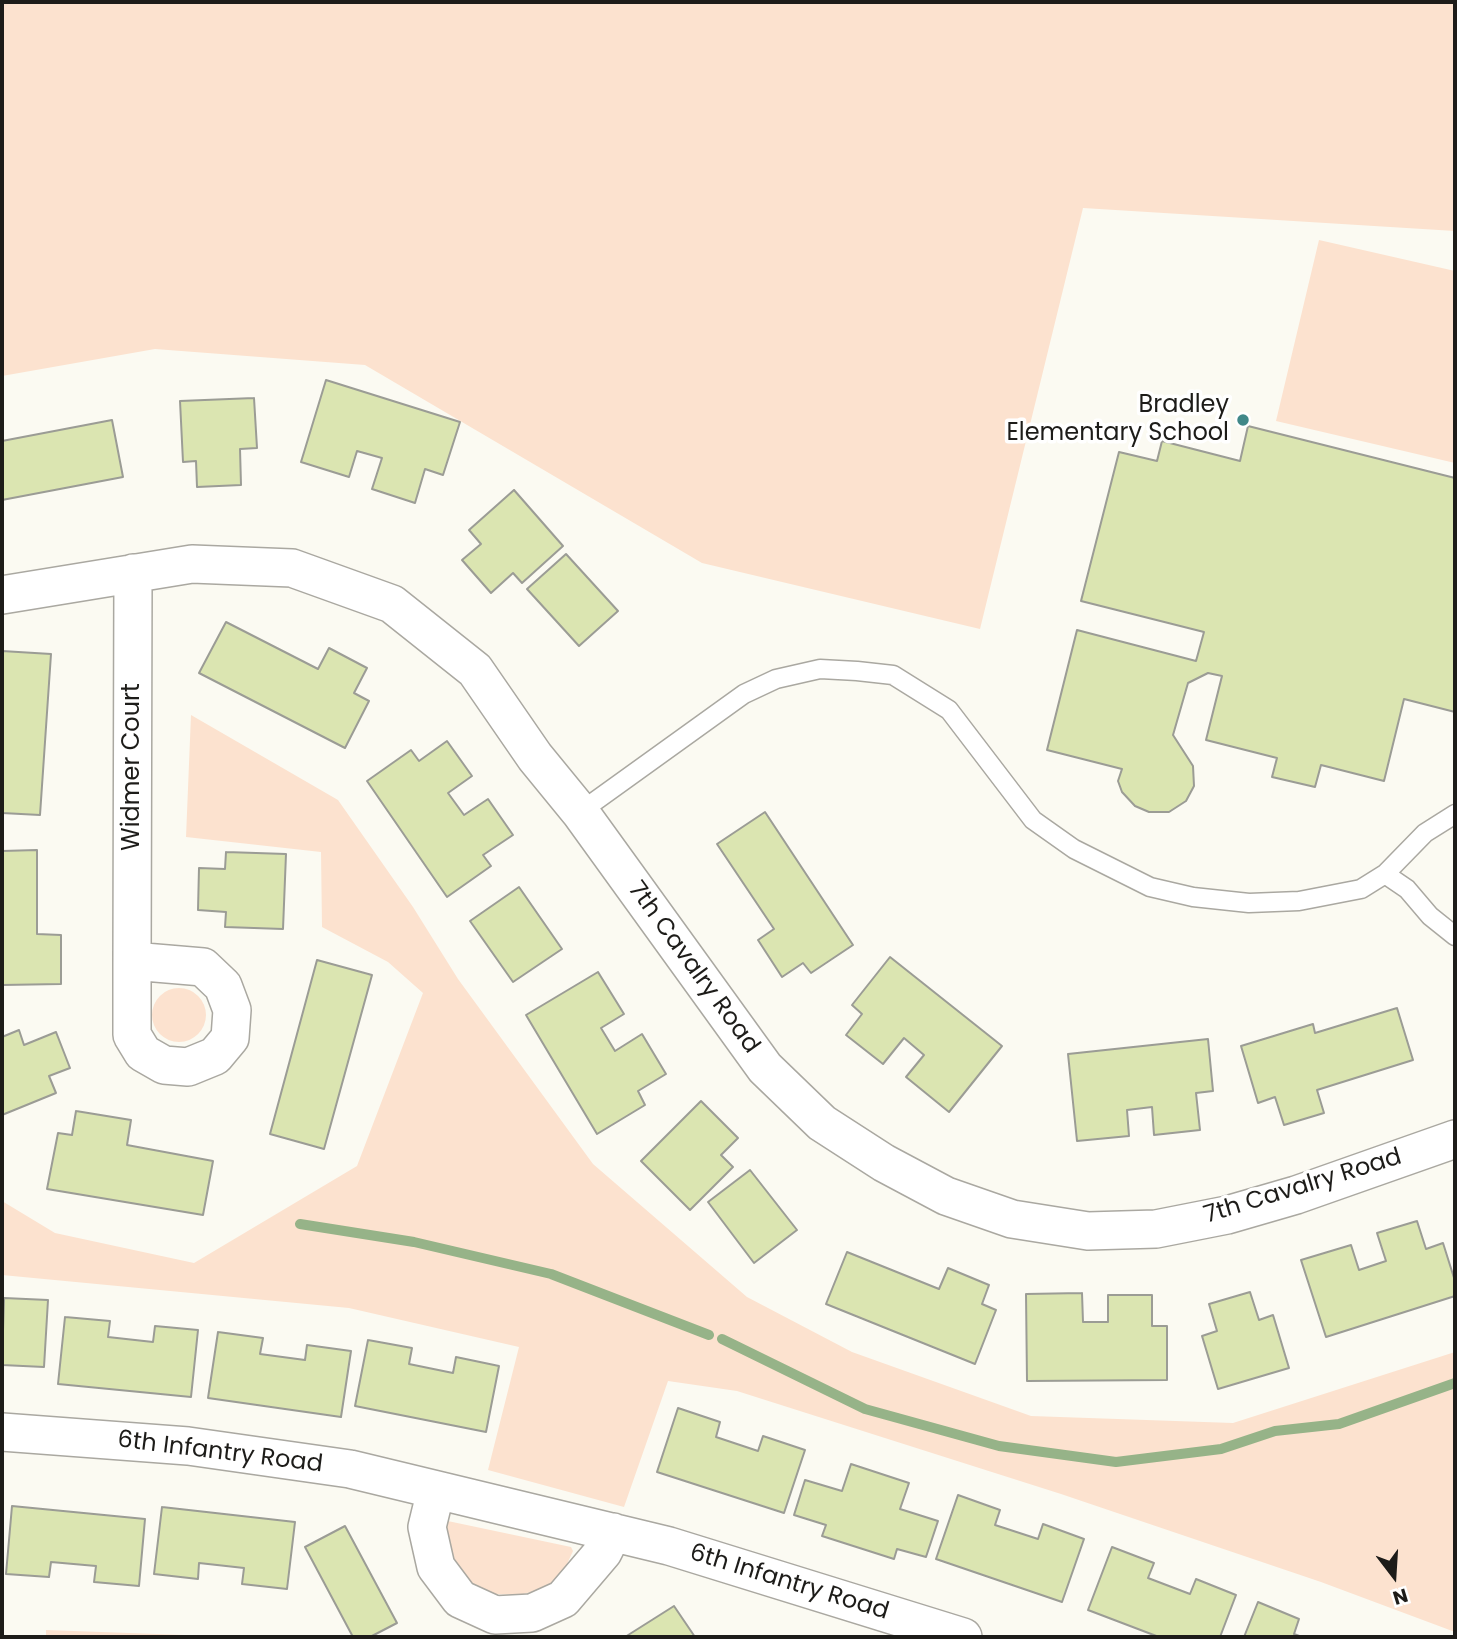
<!DOCTYPE html>
<html>
<head>
<meta charset="utf-8">
<style>
	body { margin:0 }
	#map { position:relative; width:1457px; height:1639px; overflow:hidden; background:#fbfaf2; font-family:Poppins,sans-serif }
	canvas { display:block }
	.frame { position:absolute; inset:0; border:4px solid #1d1c19; pointer-events:none }
	.north { position:absolute; left:1359px; top:1541px; width:70px; height:70px; -webkit-text-stroke:5px #fff; paint-order:stroke; rotate:163deg; font-size:19px; font-weight:700; line-height:28px; text-align:center; color:#1d1c19 }
	.north::after { content:''; display:block; margin:auto; width:24px; height:32px; background:#1d1c19; clip-path:polygon(50% 0,100% 100%,50% 72%,0 100%) }
</style>
</head>
<body>
<div id="map">
<canvas width="1457" height="1639"></canvas>
<div class="frame"></div>
<div class="north">N</div>
</div>
<script>
const ctx = document.querySelector('canvas').getContext('2d');
ctx.lineJoin = 'round';
function fill(path, color) { ctx.fillStyle = color; ctx.fill(path, 'evenodd'); }
const shape = rows => new Path2D(rows.map(r => 'M' + r).join(''));
function stroke(path, color, width, dash) { ctx.strokeStyle = color; ctx.lineWidth = width; ctx.lineCap = dash ? 'butt' : 'round'; ctx.setLineDash(dash || []); ctx.stroke(path); }
function drawText(font, color, halo, rows, align = 'center') {
  ctx.font = font + ' Poppins,sans-serif'; ctx.lineWidth = 7; ctx.setLineDash([]); ctx.textBaseline = 'middle'; ctx.strokeStyle = halo; ctx.fillStyle = color; for (const [text, x, y, turn = 0] of rows) {
    ctx.save(); ctx.translate(x, y); ctx.rotate((+turn || 0) * Math.PI / 180); ctx.textAlign = isNaN(turn) ? turn : align; if (halo) ctx.strokeText(text, 0, 0); ctx.fillText(text, 0, 0); ctx.restore();
  }
}
fill(shape([
	[2,2,1455,2,1455,231,1083,208,980,629,702,563,365,365,155,349,2,376],
	[1319,240,1455,271,1455,463,1276,421],
	[191,715,338,800,413,907,458,979,593,1164,747,1297,852,1352,1031,1416,1233,1423,1455,1352,1455,1632,1321,1582,1061,1494,737,1391,668,1381,624,1507,488,1470,519,1347,349,1308,2,1275,2,1201,55,1233,194,1263,357,1166,423,993,388,962,322,927,321,852,186,837],
	'152 1015a27 27 0 1 1 54 0a27 27 0 1 1-54 0Z',
	[443,1520,571,1547,573,1551,562,1575,545,1588,520,1595,492,1594,456,1574],
	[46,1630,240,1637,46,1637]
]), '#fce2cf');
stroke(shape([
	[300,1224,414,1242,551,1274,709,1335],
	[722,1339,865,1409,999,1446,1116,1462,1221,1449,1275,1431,1339,1424,1455,1383]
]), '#96b388', 10);
const building = shape([
	[326,380,460,422,443,475,425,469,415,503,372,489,382,458,357,451,349,477,301,462,326,380],
	[254,398,257,448,240,449,241,485,197,487,196,461,183,462,180,401,254,398],
	[112,420,123,477,2,500,2,441,112,420],
	[1248,426,1455,478,1455,712,1404,699,1384,781,1321,765,1315,787,1272,777,1277,758,1206,740,1222,676,1208,673,1188,683,1173,735,1193,766,1194,786,1186,801,1169,812,1149,812,1135,806,1122,792,1118,781,1122,769,1047,750,1077,630,1196,661,1204,632,1081,601,1119,452,1157,461,1162,441,1240,461,1248,426],
	[514,490,563,546,522,583,513,573,491,593,462,560,481,544,469,530,514,490],
	[566,554,618,611,579,646,527,589,566,554],
	[226,622,318,669,329,648,367,668,354,693,369,701,345,748,199,673,226,622],
	[2,651,51,654,40,815,2,813,2,651],
	[447,741,472,776,448,793,464,815,488,799,513,835,483,855,491,866,447,897,367,781,411,750,419,761,447,741],
	[765,812,853,945,811,973,803,963,782,977,758,940,774,929,717,844,765,812],
	[37,850,37,934,61,935,61,984,2,985,2,851,37,850],
	[226,852,286,854,283,929,225,927,226,912,198,910,199,868,225,869,226,852],
	[519,887,562,949,513,982,470,921,519,887],
	[890,957,1002,1046,949,1112,906,1077,924,1055,904,1038,883,1064,846,1035,862,1014,852,1005,890,957],
	[317,960,372,975,324,1149,270,1134,317,960],
	[598,972,624,1014,601,1028,615,1051,642,1034,666,1074,638,1091,645,1105,597,1134,526,1015,598,972],
	[1397,1008,1413,1060,1317,1090,1324,1113,1284,1125,1275,1097,1258,1103,1241,1046,1313,1024,1315,1033,1397,1008],
	[19,1030,24,1045,56,1032,70,1068,49,1076,56,1093,2,1115,2,1037,19,1030],
	[1208,1039,1213,1091,1196,1093,1200,1130,1154,1135,1152,1107,1127,1110,1129,1136,1077,1141,1068,1054,1208,1039],
	[701,1101,738,1138,721,1155,733,1167,690,1210,641,1161,701,1101],
	[76,1111,131,1120,127,1145,213,1161,203,1215,47,1189,58,1133,72,1135,76,1111],
	[750,1170,797,1230,754,1263,708,1202,750,1170],
	[1417,1221,1426,1249,1443,1243,1455,1281,1455,1296,1326,1337,1301,1260,1351,1245,1359,1270,1386,1261,1377,1233,1417,1221],
	[847,1252,939,1289,948,1268,989,1285,982,1304,996,1310,975,1364,826,1304,847,1252],
	[1250,1292,1259,1320,1273,1315,1289,1368,1218,1389,1202,1336,1217,1331,1209,1304,1250,1292],
	[1082,1293,1083,1322,1108,1322,1108,1295,1152,1295,1152,1326,1167,1326,1167,1380,1027,1381,1026,1294,1082,1293],
	[4,1298,48,1300,44,1367,2,1365,4,1298],
	[65,1317,110,1321,108,1337,153,1342,155,1326,198,1330,191,1397,58,1384,65,1317],
	[218,1332,263,1338,260,1354,305,1360,307,1345,351,1351,341,1417,208,1398,218,1332],
	[368,1340,412,1348,409,1364,453,1373,456,1357,499,1366,486,1432,355,1406,368,1340],
	[678,1408,720,1422,716,1437,758,1451,763,1436,805,1450,784,1513,657,1472,678,1408],
	[851,1464,909,1483,900,1509,938,1521,926,1557,897,1549,894,1559,822,1536,826,1525,794,1515,805,1480,842,1491,851,1464],
	[958,1495,1000,1510,995,1525,1038,1539,1043,1524,1084,1539,1062,1602,936,1559,958,1495],
	[12,1506,145,1519,139,1586,94,1582,96,1566,51,1562,49,1577,6,1574,12,1506],
	[162,1507,295,1522,287,1589,242,1584,244,1568,199,1563,198,1579,154,1574,162,1507],
	[345,1526,397,1623,370,1637,353,1637,305,1547,345,1526],
	[1112,1547,1154,1563,1148,1578,1190,1594,1196,1579,1236,1595,1220,1637,1159,1637,1088,1610,1112,1547],
	[1258,1602,1299,1619,1294,1634,1302,1637,1244,1637,1258,1602],
	[674,1606,695,1637,625,1637,674,1606]
]);
fill(building, '#dbe5b1');
stroke(building, '#9b9c95', 2);
const service = shape([
	[580,812,744,694,776,679,820,669,857,671,893,675,949,710,1033,820,1074,849,1150,887,1193,897,1249,903,1299,901,1361,889,1385,874],
	[1455,814,1425,833,1385,874,1407,889,1430,916,1455,936]
]);
const minor = shape([
	[2,595,192,564,292,568,392,604,475,670,535,757,580,812,765,1068,822,1123,884,1163,946,1196,1012,1219,1088,1231,1156,1229,1227,1215,1296,1195,1455,1139],
	[132,961,133,573],
	[132,961,203,967,223,986,232,1010,230,1038,215,1056,188,1067,164,1065,143,1053,132,1035,132,961],
	[2,1432,188,1446,350,1469,669,1546,963,1637],
	[436,1490,427,1527,436,1567,460,1599,495,1615,532,1613,563,1599,603,1552,613,1532]
]);
stroke(service, '#aaa8a1', 21);
stroke(minor, '#aaa8a1', 40);
stroke(service, '#fff', 18);
stroke(minor, '#fff', 37);
for (const [x, y, r, color] of [
	[1243,420,7,"#408888"]
]) { const dot = new Path2D(); dot.arc(x, y, r, 0, 2 * Math.PI); ctx.fillStyle = color; ctx.fill(dot); stroke(dot, '#fff', 2.5); }
drawText('24px', '#1d1c19', '#fff', [
	["Bradley",1229,406],
	["Elementary School",1229,434]
], 'right');
drawText('24px', '#1d1c19', '#fff', [
	["Widmer Court",133,767,-90],
	["7th Cavalry Road",693,968,54],
	["7th Cavalry Road",1303,1187,-17],
	["6th Infantry Road",220,1453,7],
	["6th Infantry Road",789,1583,17]
]);
</script>
</body>
</html>
